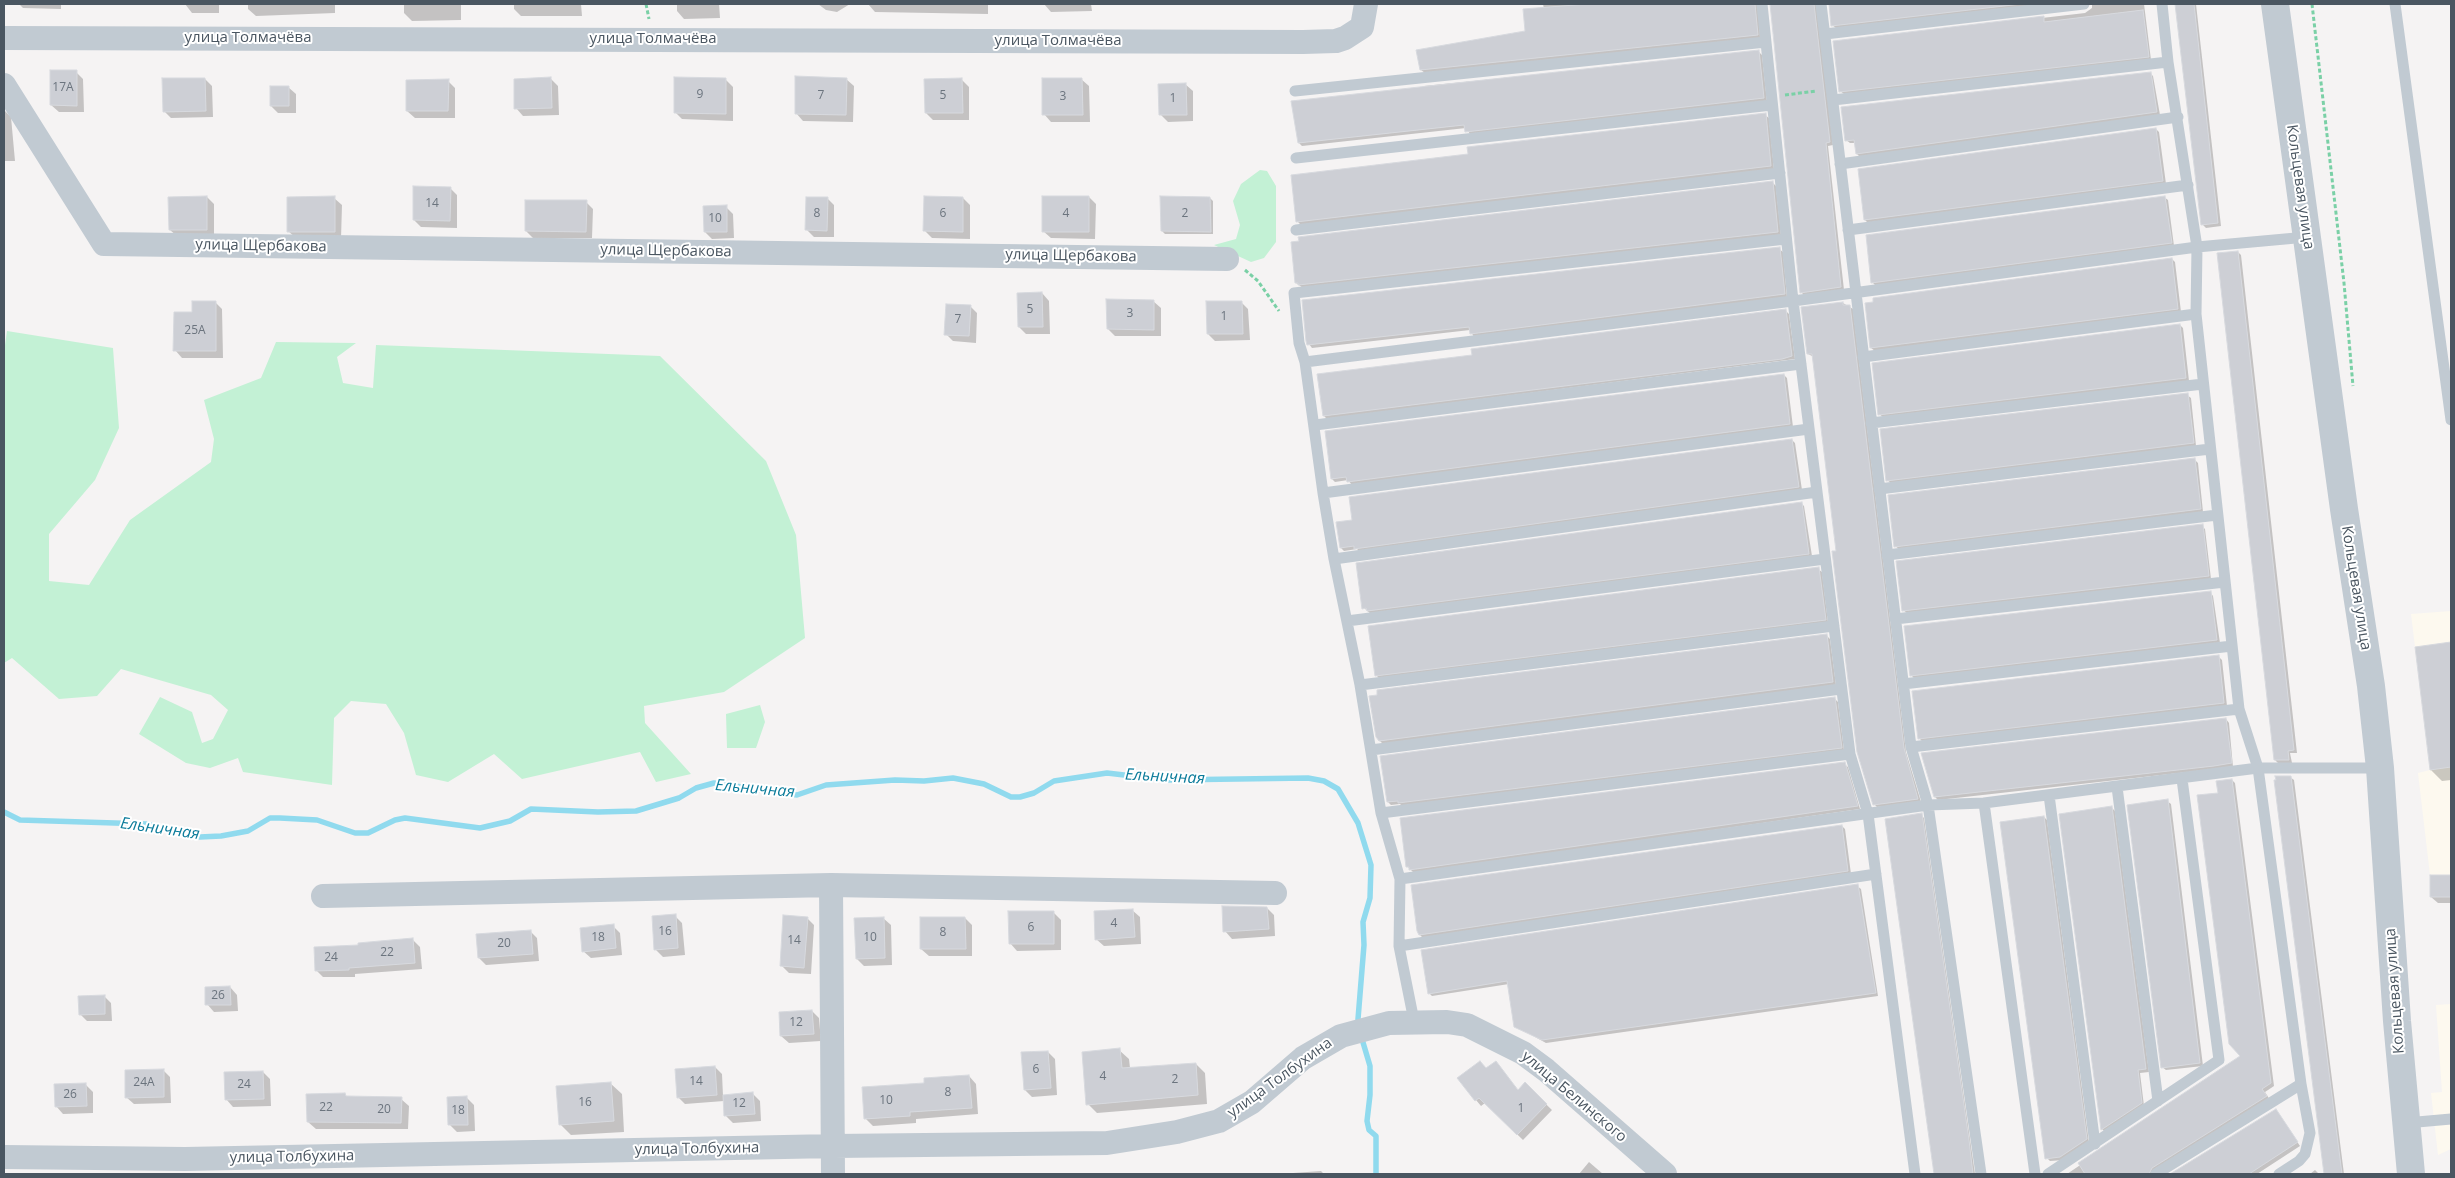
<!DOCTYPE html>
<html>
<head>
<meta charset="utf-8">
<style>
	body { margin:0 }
	#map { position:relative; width:2455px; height:1178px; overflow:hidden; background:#f5f3f3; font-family:"Open Sans",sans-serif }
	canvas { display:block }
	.frame { position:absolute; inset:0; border:5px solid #4a5661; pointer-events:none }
</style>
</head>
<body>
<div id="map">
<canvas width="2455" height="1178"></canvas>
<div class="frame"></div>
</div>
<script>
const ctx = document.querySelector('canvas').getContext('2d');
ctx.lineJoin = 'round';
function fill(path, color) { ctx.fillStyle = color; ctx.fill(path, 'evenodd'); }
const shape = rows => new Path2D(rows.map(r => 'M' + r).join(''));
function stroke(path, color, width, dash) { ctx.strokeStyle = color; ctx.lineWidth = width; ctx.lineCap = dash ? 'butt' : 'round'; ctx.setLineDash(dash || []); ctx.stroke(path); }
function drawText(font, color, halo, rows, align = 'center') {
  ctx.font = font + ' "Open Sans",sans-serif'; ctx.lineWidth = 4; ctx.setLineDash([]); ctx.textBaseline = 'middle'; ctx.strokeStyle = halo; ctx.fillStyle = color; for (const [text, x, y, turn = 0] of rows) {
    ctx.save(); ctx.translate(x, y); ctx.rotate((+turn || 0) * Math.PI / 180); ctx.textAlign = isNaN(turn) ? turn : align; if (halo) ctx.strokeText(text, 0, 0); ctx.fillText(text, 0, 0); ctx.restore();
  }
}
fill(shape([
	[2451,611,2451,875,2430,875,2418,773,2430,770,2411,614],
	[2451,1004,2451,1149,2438,1155,2431,1093,2442,1092,2436,1005]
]), '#fdf9ef');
fill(shape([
	[1260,170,1267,171,1276,186,1276,242,1264,258,1251,262,1214,245,1236,239,1240,225,1233,201,1241,184],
	[7,331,113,348,119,428,95,480,49,534,49,581,89,585,130,520,211,462,214,439,204,400,261,378,276,342,356,343,337,357,343,383,373,388,376,345,660,356,766,461,796,535,805,638,724,692,644,706,645,723,691,774,656,782,640,752,522,779,494,754,448,782,416,775,404,733,386,704,351,701,334,718,332,785,243,772,238,758,210,768,186,763,139,734,160,697,192,712,202,743,213,739,228,710,211,695,121,669,97,696,59,699,12,658,4,663,4,352],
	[760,705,765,722,756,748,727,748,726,714]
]), '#c3f1d5');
fill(shape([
	[19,4,61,4,61,9,23,8],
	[185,4,219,4,219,13,192,13],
	[248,4,335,4,335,13,256,16,248,9],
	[404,4,461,4,461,20,412,21,404,13],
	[514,4,581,4,582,16,521,16,514,9],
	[677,4,719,4,720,18,684,19,677,11],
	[818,4,850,4,837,12,826,10],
	[868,4,988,4,988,14,875,12],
	[1091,4,1092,11,1051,12,1044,4],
	[1543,4,1759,4,1760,38,1425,73,1421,70,1527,32,1544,9],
	[1771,4,1818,4,1833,145,1828,146,1844,290,1804,295,1801,292],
	[1829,4,2049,4,1836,28,1832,25],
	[2092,4,2144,4,2151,60,1844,94,1840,91,1834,42,2085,13,2092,8],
	[2177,4,2196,4,2221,226,2206,228,2202,224],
	[1759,52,1762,55,1767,101,1470,134,1466,128,1302,146,1299,143,1425,89,1424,86],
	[76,72,83,79,84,112,59,112,51,105],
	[2150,73,2153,76,2160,115,1860,157,1857,154,1856,143,1850,143,1846,140],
	[205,79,212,86,213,117,171,118,164,111],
	[551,79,558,86,559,115,523,116,516,108],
	[725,79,733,87,733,121,682,119,675,112],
	[846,79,854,86,853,122,803,121,796,113],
	[961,79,969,87,969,120,933,120,926,113],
	[1081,79,1089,86,1090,122,1051,122,1044,114],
	[448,81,455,88,455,118,415,118,407,111],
	[1185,84,1193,91,1193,121,1168,122,1160,114],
	[288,87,296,94,296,113,278,113,271,106],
	[4,110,11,117,15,161,4,161],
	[1765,115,1769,118,1774,169,1301,225,1298,222,1292,176,1469,155],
	[2156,129,2159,132,2166,184,1868,223,1865,220],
	[1773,183,1776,186,1781,235,1303,288,1296,283],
	[450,188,457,195,457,228,421,227,414,220],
	[207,197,214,204,214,236,178,237,170,230],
	[1089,197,1096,204,1095,239,1051,238,1043,231],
	[2164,197,2168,200,2174,246,1876,286,1872,282],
	[334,198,342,205,341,239,296,238,288,231],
	[827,198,834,205,834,237,814,237,807,230],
	[963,198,970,205,970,239,932,238,924,230],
	[1210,198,1213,201,1213,234,1165,234,1162,231],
	[586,202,593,209,592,238,533,238,526,231],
	[726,207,733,214,734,238,712,239,705,232],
	[1779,249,1783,252,1787,297,1474,337,1470,330,1312,348,1309,344],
	[2238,252,2241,255,2297,753,2290,753,2292,763,2278,763,2275,760],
	[2172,259,2175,262,2181,312,1875,351,1871,348,1866,304],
	[1042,293,1049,301,1050,334,1026,334,1019,327],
	[1153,301,1161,308,1161,336,1115,336,1108,329],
	[215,302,222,309,223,358,182,358,175,350],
	[1241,302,1248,309,1250,340,1215,341,1208,334],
	[1843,303,1853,309,1906,752,1921,802,1877,807,1874,804,1837,552,1814,357,1808,354],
	[970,306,977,313,976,343,953,341,946,334],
	[1786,311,1789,314,1795,359,1327,419,1324,416,1473,356],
	[2180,325,2183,328,2189,381,1883,417,1879,414],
	[1784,375,1787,378,1793,427,1352,485,1348,480,1335,482,1332,479],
	[2187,395,2191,398,2196,446,1891,483,1887,480],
	[1792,440,1795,443,1802,490,1359,551,1357,549,1344,551,1341,548,1354,521],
	[2195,460,2198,463,2203,512,1899,549,1895,546],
	[1801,503,1804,506,1812,556,1371,614,1364,608],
	[2202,526,2205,529,2211,579,1907,613,1903,610],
	[1818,569,1822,572,1828,622,1379,678,1376,675],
	[2210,592,2213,596,2220,643,1914,678,1911,675],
	[1827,636,1830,639,1836,685,1383,744,1380,741],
	[2450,643,2451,780,2442,781,2431,770],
	[2218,656,2222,660,2227,706,1922,741,1919,738],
	[1835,699,1838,702,1844,750,1402,806,1400,804,1391,805,1388,802],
	[2226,719,2229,723,2233,767,1938,800,1935,797],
	[1844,764,1848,767,1860,809,1414,873,1407,866],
	[2290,777,2294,780,2344,1174,2326,1174,2275,781],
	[2232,780,2235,783,2274,1086,2265,1092,2270,1100,2153,1174,2067,1174,2241,1056,2219,794],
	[2167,801,2171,804,2203,1066,2166,1070,2162,1067],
	[2112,808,2115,811,2149,1072,2140,1073,2144,1106,2105,1132,2102,1129],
	[1921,815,1924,818,1975,1174,1935,1174,1886,820],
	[2044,817,2047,820,2089,1143,2064,1160,2050,1161,2047,1158],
	[1842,826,1845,829,1851,874,1423,938,1420,935],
	[2431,876,2451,876,2451,903,2438,903,2431,897],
	[1857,886,1861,889,1878,996,1546,1043,1515,1026,1509,984,1432,996,1429,993],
	[1267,908,1274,915,1275,936,1232,939,1225,931],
	[1132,910,1140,917,1141,944,1104,946,1096,939],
	[1053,912,1061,920,1061,950,1017,951,1010,943],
	[675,916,682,923,685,955,663,957,655,949],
	[807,918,814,925,811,974,789,973,782,966],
	[883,918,891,925,892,965,864,966,857,959],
	[965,918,972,925,972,956,929,956,921,949],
	[613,926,620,933,622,955,591,958,583,951],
	[530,931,537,938,539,961,486,965,479,958],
	[413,940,420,947,422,969,355,974,355,977,323,977,316,970,360,946],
	[230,987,237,995,238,1011,214,1012,207,1004],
	[104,996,111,1003,112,1021,87,1021,80,1014],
	[812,1011,819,1018,821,1041,789,1043,781,1036],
	[1119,1050,1129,1059,1130,1068,1196,1064,1205,1073,1207,1104,1097,1113,1088,1104],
	[1048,1052,1055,1059,1057,1095,1032,1097,1025,1090],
	[715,1067,722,1074,723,1096,753,1094,760,1101,761,1121,733,1123,726,1116,724,1101,685,1104,678,1097],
	[1486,1069,1518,1091,1525,1084,1552,1110,1523,1140,1485,1103,1481,1106,1476,1100],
	[163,1070,170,1077,171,1103,134,1104,126,1097],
	[263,1072,270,1079,271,1106,233,1107,226,1099],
	[969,1076,976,1084,978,1114,916,1119,916,1123,873,1126,866,1119,926,1084],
	[610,1083,622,1094,624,1132,571,1135,560,1124],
	[86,1085,93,1092,93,1113,63,1114,56,1106],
	[345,1095,348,1098,401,1099,409,1106,408,1129,316,1129,308,1122],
	[467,1098,474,1105,475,1131,457,1132,450,1125],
	[2276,1110,2300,1146,2257,1174,2172,1174],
	[1589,1162,1603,1174,1579,1174],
	[2315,1170,2319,1174,2310,1174],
	[1321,1171,1324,1174,1279,1174]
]), '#0003');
stroke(shape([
	[4,812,20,820,146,824,200,837,221,836,248,831,270,818,280,818,317,820,355,833,368,833,395,820,405,818,480,828,510,821,531,809,598,812,636,811,679,798,696,788,714,783,797,795,826,785,895,780,924,781,953,778,984,784,1011,797,1020,797,1034,793,1054,781,1107,773,1167,780,1308,778,1324,781,1338,789,1358,823,1371,865,1370,898,1363,922,1364,945,1358,1019],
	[1362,1039,1370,1066,1370,1095,1367,1121,1369,1130,1376,1136,1376,1174]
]), '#90daee', 5.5);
const building = shape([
	[1588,4,1755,4,1758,35,1420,70,1416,50,1525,31,1523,9,1588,4],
	[1770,4,1814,4,1830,142,1826,143,1841,287,1800,293,1770,4],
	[1829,4,2021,4,1831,26,1829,4],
	[2175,4,2194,4,2218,223,2201,225,2175,4],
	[2143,10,2149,57,1839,92,1833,41,2044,16,2044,22,2143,10],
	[1759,50,1764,98,1465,132,1464,125,1298,143,1291,101,1759,50],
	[50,70,77,70,77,106,50,105,50,70],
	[2151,72,2157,112,1856,154,1854,140,1845,141,1841,107,2151,72],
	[795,76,847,78,846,115,795,114,795,76],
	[551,77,552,108,514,109,514,79,551,77],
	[674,77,726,78,726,114,674,113,674,77],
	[162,78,205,78,206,111,163,112,162,78],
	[962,78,963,113,925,113,924,79,962,78],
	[1042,78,1082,78,1083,115,1042,115,1042,78],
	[449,79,448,111,406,111,406,80,449,79],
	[1186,83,1187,115,1159,115,1158,84,1186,83],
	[270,86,289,86,289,106,270,106,270,86],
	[1766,113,1771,166,1296,222,1291,175,1468,154,1467,147,1766,113],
	[2156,128,2163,181,1864,220,1858,169,2156,128],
	[1773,181,1778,232,1298,285,1298,283,1295,283,1291,242,1299,241,1298,237,1773,181],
	[413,186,451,187,450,221,413,220,413,186],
	[207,196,207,230,169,230,168,197,207,196],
	[335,196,335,232,287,232,287,197,335,196],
	[924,196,963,197,963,232,923,231,924,196],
	[1042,196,1089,196,1089,232,1042,232,1042,196],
	[1160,196,1210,197,1211,232,1161,231,1160,196],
	[2165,196,2172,243,1871,283,1866,235,2165,196],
	[806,197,828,197,827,231,805,230,806,197],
	[525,200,587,200,586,232,525,231,525,200],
	[727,205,727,232,704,232,703,206,727,205],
	[1780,247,1785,294,1470,334,1469,327,1307,345,1306,341,1302,300,1780,247],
	[2238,251,2294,750,2288,751,2289,760,2274,760,2217,253,2238,251],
	[2172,258,2178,309,1870,348,1865,303,1873,302,1873,298,2172,258],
	[1042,292,1043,327,1018,327,1017,293,1042,292],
	[1106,299,1154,300,1154,330,1107,329,1106,299],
	[192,301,216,301,216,351,173,351,174,312,192,312,192,301],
	[1206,301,1242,301,1243,334,1207,334,1206,301],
	[1843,302,1843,305,1850,305,1904,748,1918,799,1873,805,1857,752,1832,551,1836,551,1812,354,1807,354,1801,307,1843,302],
	[946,304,971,305,969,336,944,335,946,304],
	[1786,309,1792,356,1782,359,1323,416,1317,374,1472,355,1471,349,1786,309],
	[2180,324,2186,378,1878,415,1872,363,2180,324],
	[1784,374,1790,424,1347,482,1346,477,1331,479,1325,431,1784,374],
	[2188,393,2194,443,1886,481,1880,429,2188,393],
	[1792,439,1799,487,1354,549,1354,546,1340,548,1336,522,1352,520,1349,497,1792,439],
	[2195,458,2201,509,1894,547,1888,495,2195,458],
	[1802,502,1809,554,1367,611,1366,608,1362,609,1356,563,1802,502],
	[2203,524,2209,576,1902,611,1896,561,2203,524],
	[1819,567,1826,620,1375,676,1368,626,1819,567],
	[2211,591,2217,640,1910,676,1904,626,2211,591],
	[1827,634,1833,682,1379,741,1376,737,1369,696,1377,695,1377,690,1827,634],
	[2451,642,2451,767,2430,770,2415,647,2451,642],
	[2219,655,2224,703,1918,739,1912,691,2219,655],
	[1835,697,1842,748,1398,803,1398,801,1387,802,1380,756,1835,697],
	[2226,718,2232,763,2214,766,1934,797,1921,753,2226,718],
	[1845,762,1858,806,1409,870,1409,867,1406,867,1400,818,1845,762],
	[2275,776,2291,776,2342,1174,2324,1174,2274,780,2276,780,2275,776],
	[2232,779,2271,1083,2262,1089,2267,1096,2152,1168,2149,1174,2085,1174,2078,1163,2240,1056,2229,1044,2197,795,2218,793,2216,781,2232,779],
	[2168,799,2200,1063,2161,1068,2127,805,2168,799],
	[2112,806,2146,1069,2138,1070,2142,1103,2101,1130,2059,814,2112,806],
	[1922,813,1969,1140,1973,1174,1934,1174,1885,819,1922,813],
	[2044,816,2087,1139,2060,1157,2045,1159,2000,822,2044,816],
	[1842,825,1848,871,1419,935,1417,931,1411,885,1842,825],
	[2430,875,2451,875,2451,897,2430,897,2430,875],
	[1858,884,1876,993,1542,1040,1514,1027,1507,981,1428,994,1421,950,1858,884],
	[1222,906,1267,907,1269,929,1223,932,1222,906],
	[1133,909,1135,937,1095,940,1094,911,1133,909],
	[1008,911,1054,911,1054,944,1009,944,1008,911],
	[676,914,678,948,654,950,652,916,676,914],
	[783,915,808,917,804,968,780,966,783,915],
	[884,917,885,958,856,959,854,918,884,917],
	[920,917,965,917,966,949,920,949,920,917],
	[614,924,616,948,582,952,580,928,614,924],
	[531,930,533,954,478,958,476,934,531,930],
	[413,938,415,963,349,968,349,970,315,971,314,947,358,945,358,943,413,938],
	[230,986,231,1005,205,1005,205,987,230,986],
	[105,995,105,1014,79,1015,78,996,105,995],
	[812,1010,814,1034,780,1036,779,1012,812,1010],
	[1120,1048,1122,1068,1196,1063,1198,1095,1086,1105,1082,1052,1120,1048],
	[1048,1051,1051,1088,1024,1090,1021,1052,1048,1051],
	[1480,1061,1486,1068,1496,1061,1518,1090,1525,1082,1547,1104,1517,1135,1479,1098,1475,1101,1457,1078,1480,1061],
	[715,1066,717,1095,677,1098,675,1069,715,1066],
	[164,1069,164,1097,125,1098,125,1070,164,1069],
	[263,1071,264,1099,225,1100,224,1072,263,1071],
	[969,1075,972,1108,910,1112,910,1116,864,1119,862,1087,924,1083,924,1078,969,1075],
	[611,1082,614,1121,559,1125,556,1086,611,1082],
	[86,1083,87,1106,55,1107,54,1084,86,1083],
	[753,1092,755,1114,724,1116,723,1095,753,1092],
	[345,1093,346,1096,402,1097,401,1123,307,1122,306,1094,345,1093],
	[467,1096,468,1125,448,1125,447,1097,467,1096],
	[2276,1109,2298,1142,2249,1174,2170,1174,2276,1109]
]);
fill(building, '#cdcfd5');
stroke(building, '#d7d9de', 1);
stroke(shape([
	[646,4,649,19],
	[2312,4,2344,283,2353,386],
	[1785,95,1816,91],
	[1245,270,1258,281,1279,311]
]), '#7ad0a6', 3, [4, 2.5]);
stroke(shape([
	[1762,4,1793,301,1850,754,1868,814,1915,1174],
	[1821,4,1911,747,1928,805,1981,1174],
	[2162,4,2168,62,2197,247,2196,314,2239,709,2258,768,2301,1084,2310,1133,2305,1154,2299,1161,2279,1174],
	[2395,4,2451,420],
	[1825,34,2084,4],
	[1295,91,1766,42],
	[1833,100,2168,62],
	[1296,158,1772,105],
	[1840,164,2178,117],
	[1296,230,1780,173],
	[1848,230,2188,185],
	[1863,357,2196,314],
	[1305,362,1793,301,2197,247,2307,237],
	[1871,423,2203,384],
	[1315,425,1801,364],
	[1879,489,2210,449],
	[1323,493,1809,429],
	[1887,555,2217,515],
	[1334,559,1817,492],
	[1895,619,2225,582],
	[1347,621,1825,559],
	[1903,684,2232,646],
	[1360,685,1834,626],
	[1911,747,2239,709],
	[1371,750,1841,689],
	[2117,787,2158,1101],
	[2049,795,2095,1144],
	[1984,803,2035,1174],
	[1381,813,1850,754],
	[1400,879,1928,805,1984,803,2258,768,2380,768],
	[1399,946,1876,874],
	[1414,1021,1399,946,1400,879,1381,813,1360,685,1334,559,1323,493,1305,362,1299,343,1294,293,1786,239],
	[2406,1123,2451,1119],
	[2048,1174,2219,1060,2182,779],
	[2156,1174,2301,1084]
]), '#c1cad2', 11);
stroke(shape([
	[4,38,1303,42,1336,41,1345,38,1362,27,1366,4],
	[4,85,104,244,1227,259],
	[831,885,833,1174],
	[323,896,831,885,1275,893],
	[4,1157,185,1159,834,1146,1107,1143,1177,1132,1219,1121,1252,1102,1303,1058,1341,1036,1389,1023,1447,1022,1467,1025,1523,1053,1546,1070,1665,1174]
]), '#c1cad2', 24);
stroke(shape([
	[2275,4,2344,509,2371,686,2380,768,2397,1021,2411,1174]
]), '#c1cad2', 28);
drawText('12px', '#6b747e', null, [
	["17А",63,88],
	["9",700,95],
	["7",821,96],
	["5",943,96],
	["3",1063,97],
	["1",1173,99],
	["14",432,204],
	["8",817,214],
	["6",943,214],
	["4",1066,214],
	["2",1185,214],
	["10",715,219],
	["5",1030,310],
	["3",1130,314],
	["1",1224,317],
	["7",958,320],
	["25А",195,331],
	["4",1114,924],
	["6",1031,928],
	["16",665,932],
	["8",943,933],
	["18",598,938],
	["10",870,938],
	["14",794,941],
	["20",504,944],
	["22",387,953],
	["24",331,958],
	["26",218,996],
	["12",796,1023],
	["6",1036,1070],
	["4",1103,1077],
	["2",1175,1080],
	["14",696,1082],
	["24А",144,1083],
	["24",244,1085],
	["8",948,1093],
	["26",70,1095],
	["10",886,1101],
	["16",585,1103],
	["12",739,1104],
	["22",326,1108],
	["1",1521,1109],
	["20",384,1110],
	["18",458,1111]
]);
drawText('15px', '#4a5661', '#fff', [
	["улица Толмачёва",248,38],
	["улица Толмачёва",653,39],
	["улица Толмачёва",1058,41],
	["Кольцевая улица",2300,187,82],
	["улица Щербакова",261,246,1],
	["улица Щербакова",666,251,1],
	["улица Щербакова",1071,256,1],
	["Кольцевая улица",2356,588,81],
	["Кольцевая улица",2395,991,-94],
	["улица Толбухина",1280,1078,-36],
	["улица Белинского",1574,1097,40],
	["улица Толбухина",697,1149,-1],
	["улица Толбухина",292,1157,-1]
]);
drawText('italic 16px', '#0c7c9b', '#fff', [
	["Ельничная",1165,777,3],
	["Ельничная",755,789,5],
	["Ельничная",160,829,8]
]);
</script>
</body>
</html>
